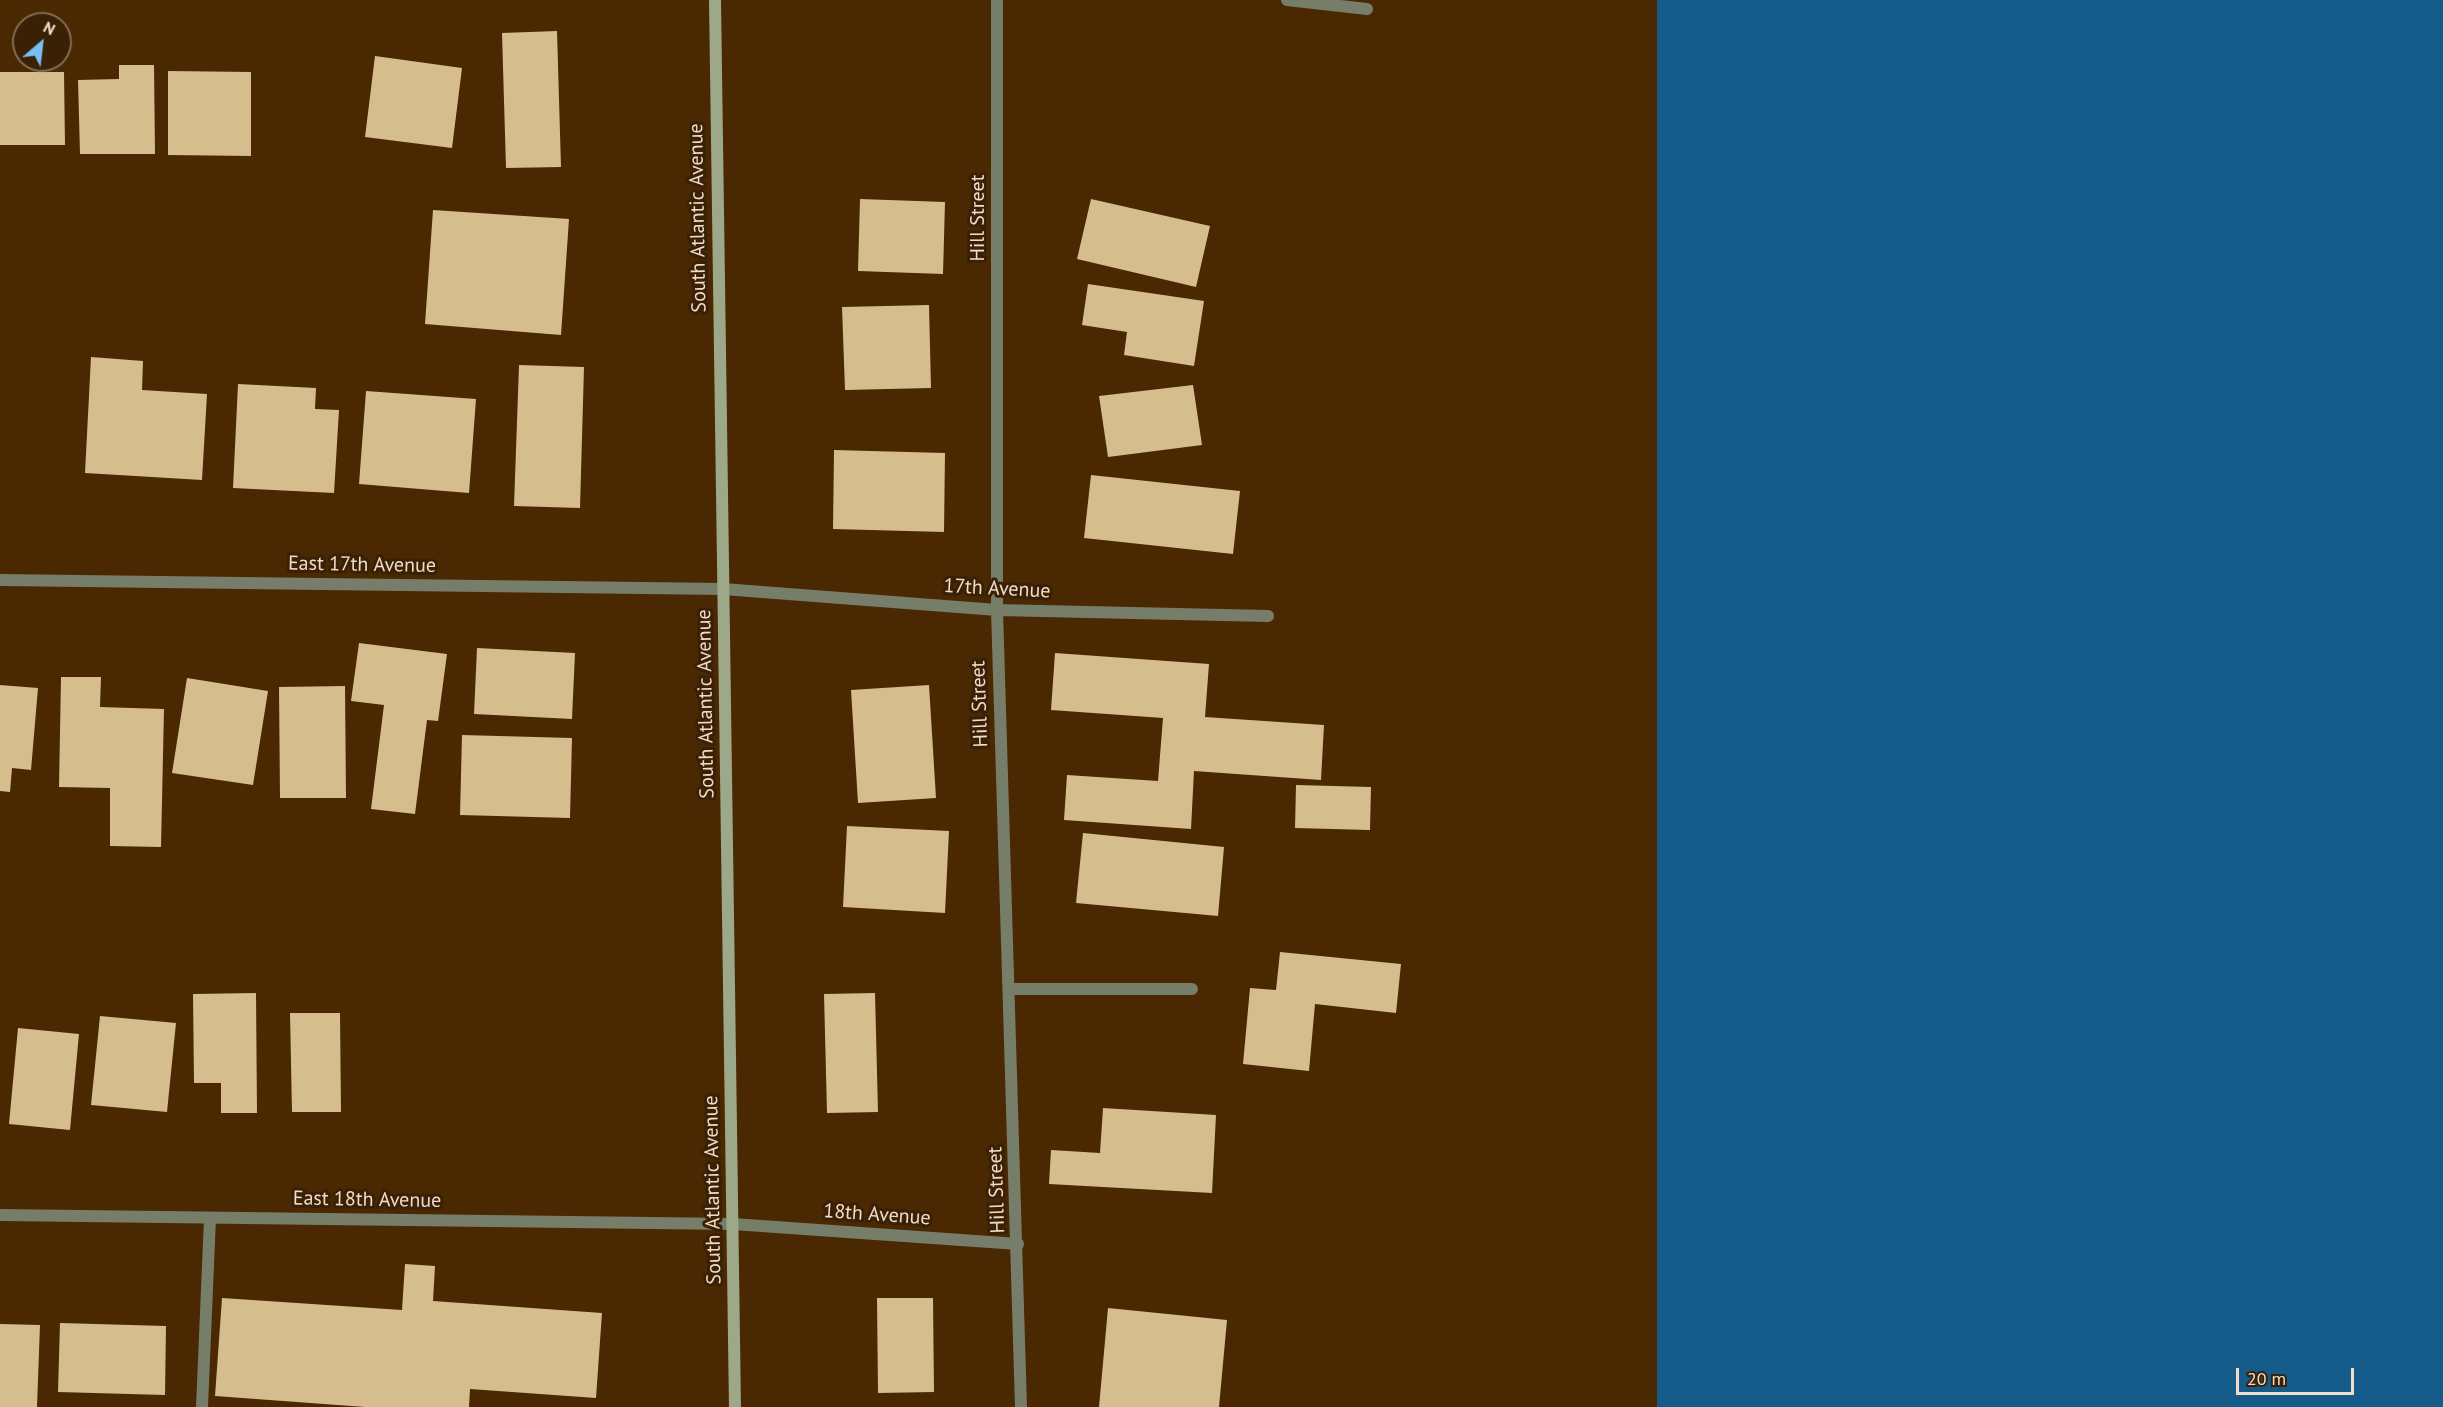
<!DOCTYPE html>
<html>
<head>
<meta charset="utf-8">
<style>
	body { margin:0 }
	#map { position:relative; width:2443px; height:1407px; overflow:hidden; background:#492802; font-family:"PT Sans",sans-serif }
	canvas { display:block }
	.north { position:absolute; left:12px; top:12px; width:60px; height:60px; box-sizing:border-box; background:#3a2005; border:2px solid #836b53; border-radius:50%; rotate:28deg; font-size:16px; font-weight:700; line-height:24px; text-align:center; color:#f1dcc9 }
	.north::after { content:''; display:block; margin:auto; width:21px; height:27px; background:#78bff7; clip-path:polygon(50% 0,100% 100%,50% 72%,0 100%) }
	.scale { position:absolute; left:2236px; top:1368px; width:118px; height:27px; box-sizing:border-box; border:3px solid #f1dcc9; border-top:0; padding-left:8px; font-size:18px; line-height:21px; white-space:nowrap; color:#f1dcc9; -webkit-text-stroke:4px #3a2005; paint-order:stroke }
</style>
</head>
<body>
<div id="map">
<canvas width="2443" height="1407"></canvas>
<div class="north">N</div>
<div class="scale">20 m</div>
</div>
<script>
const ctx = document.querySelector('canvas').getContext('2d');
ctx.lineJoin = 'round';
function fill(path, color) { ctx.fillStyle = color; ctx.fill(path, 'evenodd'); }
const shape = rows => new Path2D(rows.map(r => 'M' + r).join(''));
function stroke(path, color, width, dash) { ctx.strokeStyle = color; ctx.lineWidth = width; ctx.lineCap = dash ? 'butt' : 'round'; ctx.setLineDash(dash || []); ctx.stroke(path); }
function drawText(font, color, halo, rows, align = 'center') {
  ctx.font = font + ' "PT Sans",sans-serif'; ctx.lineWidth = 6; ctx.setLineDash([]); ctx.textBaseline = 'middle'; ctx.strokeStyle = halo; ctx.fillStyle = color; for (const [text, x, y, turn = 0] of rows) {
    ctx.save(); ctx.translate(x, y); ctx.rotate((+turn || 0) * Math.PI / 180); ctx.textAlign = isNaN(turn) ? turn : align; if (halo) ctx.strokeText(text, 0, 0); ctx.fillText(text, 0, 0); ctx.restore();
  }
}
fill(shape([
	[1657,0,2443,0,2443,1407,1657,1407]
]), '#145b8a');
fill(shape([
	[557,31,561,167,506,168,502,33],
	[375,56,462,68,452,148,365,137],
	[119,65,154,65,155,154,80,154,78,80,119,79],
	[168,71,251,72,251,156,168,155],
	[0,72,64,72,65,145,0,145],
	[860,199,945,202,943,274,858,271],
	[1091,199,1210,226,1196,287,1077,259],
	[433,210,569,219,561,335,425,324],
	[1088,284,1204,301,1194,366,1124,355,1127,332,1082,325],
	[929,305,931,388,845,390,842,307],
	[91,357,143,361,142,390,207,394,202,480,85,473],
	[519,365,584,367,580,508,514,506],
	[238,384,316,388,315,409,339,410,334,493,233,488],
	[1193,385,1202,445,1108,457,1099,396],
	[366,391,476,399,469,493,359,484],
	[834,450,945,453,944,532,833,529],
	[1091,475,1240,491,1233,554,1084,538],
	[359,643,447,654,438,721,427,720,415,814,371,809,384,705,351,701],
	[477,648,575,653,572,719,474,714],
	[1055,653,1209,664,1205,717,1324,725,1321,780,1194,771,1191,829,1064,820,1067,775,1158,781,1163,718,1051,710],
	[61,677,101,677,100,707,164,709,161,847,110,846,110,788,59,787],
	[187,678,268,691,253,785,172,773],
	[0,685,38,688,31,770,12,768,10,792,0,791],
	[929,685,936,798,858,803,851,690],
	[345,686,346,798,280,798,279,687],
	[462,735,572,738,570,818,460,815],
	[1296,785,1371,787,1370,830,1295,828],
	[847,826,949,831,945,913,843,907],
	[1083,833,1224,847,1218,916,1076,903],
	[1280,952,1401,964,1396,1013,1315,1004,1309,1071,1243,1064,1250,988,1276,990],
	[256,993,257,1113,221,1113,221,1083,194,1083,193,994],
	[875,993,878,1112,827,1113,824,994],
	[290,1013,340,1013,341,1112,292,1112],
	[100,1016,176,1023,167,1112,91,1105],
	[18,1028,79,1034,70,1130,9,1124],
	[1103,1108,1216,1115,1212,1193,1049,1184,1051,1150,1100,1153],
	[405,1264,435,1266,433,1301,602,1313,596,1398,470,1389,469,1407,365,1407,215,1396,222,1298,402,1310],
	[877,1298,933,1298,934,1392,878,1393],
	[1108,1308,1227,1320,1219,1407,1099,1407],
	[60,1323,166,1326,165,1395,58,1392],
	[0,1324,40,1325,37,1407,0,1407]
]), '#d6bd8e');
stroke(shape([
	[1010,989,1192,989],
	[202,1407,210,1218]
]), '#767d69', 12);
stroke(shape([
	[997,0,997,610,1021,1407],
	[1287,0,1367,9],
	[0,580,723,589,997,610,1268,616],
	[0,1215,733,1224,1018,1244]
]), '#767d69', 12);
stroke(shape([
	[715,0,735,1407]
]), '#9da888', 12);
drawText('20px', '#f1dcc9', '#3a2005', [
	["South Atlantic Avenue",698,218,-91],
	["Hill Street",978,218,-90],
	["East 17th Avenue",362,565,1],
	["17th Avenue",997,589,3],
	["South Atlantic Avenue",706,704,-91],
	["Hill Street",980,704,-92],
	["South Atlantic Avenue",713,1190,-91],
	["Hill Street",997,1190,-92],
	["East 18th Avenue",367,1200,1],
	["18th Avenue",877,1215,4]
]);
</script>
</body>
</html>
